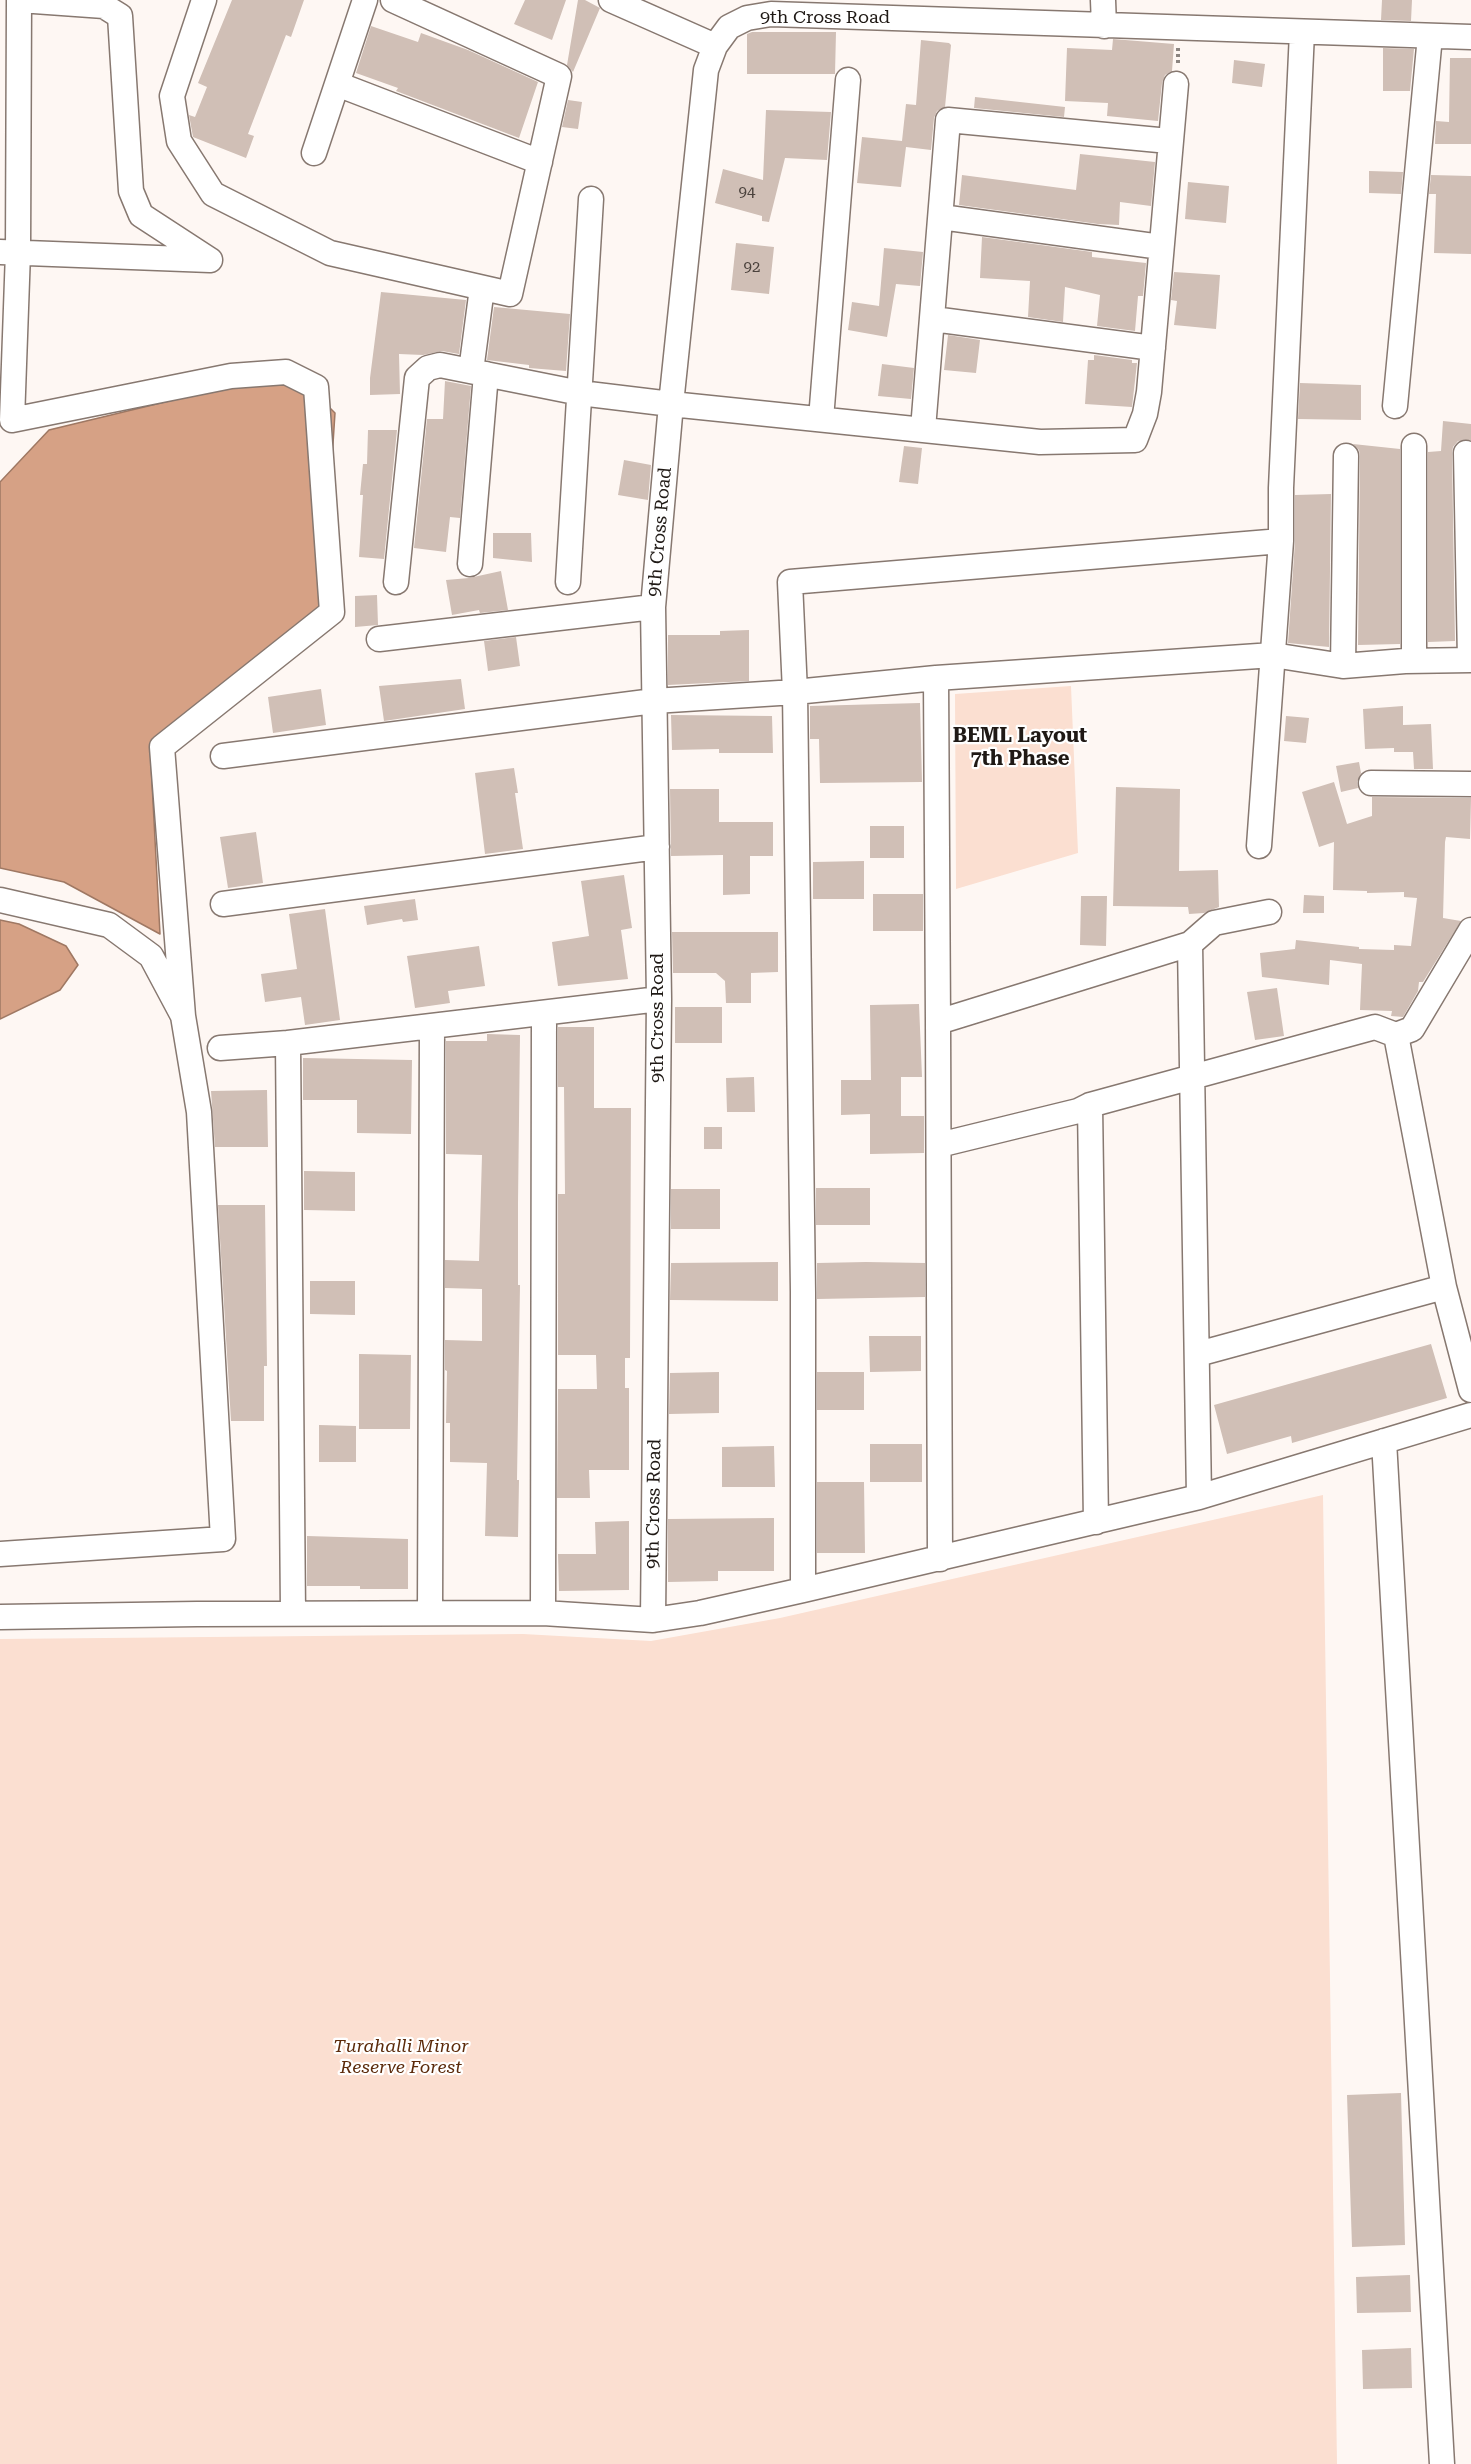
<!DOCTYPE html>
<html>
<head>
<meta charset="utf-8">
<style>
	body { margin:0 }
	canvas { display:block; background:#fef7f3 }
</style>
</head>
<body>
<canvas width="1471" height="2464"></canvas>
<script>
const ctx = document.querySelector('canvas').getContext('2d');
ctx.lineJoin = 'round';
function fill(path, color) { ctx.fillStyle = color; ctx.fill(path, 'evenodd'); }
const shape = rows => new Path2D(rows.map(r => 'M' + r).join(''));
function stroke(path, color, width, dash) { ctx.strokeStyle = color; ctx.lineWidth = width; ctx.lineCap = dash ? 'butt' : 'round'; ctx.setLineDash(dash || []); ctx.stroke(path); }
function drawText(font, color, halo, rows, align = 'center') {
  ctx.font = font + ' "Roboto Serif",serif'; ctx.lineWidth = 4.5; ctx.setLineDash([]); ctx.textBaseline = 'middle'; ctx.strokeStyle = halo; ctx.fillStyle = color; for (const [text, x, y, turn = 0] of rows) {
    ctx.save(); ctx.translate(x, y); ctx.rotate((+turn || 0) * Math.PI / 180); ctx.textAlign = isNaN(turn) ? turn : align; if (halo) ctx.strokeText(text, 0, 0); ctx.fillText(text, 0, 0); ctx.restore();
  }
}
fill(shape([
	[1071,686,1078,853,956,889,955,694],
	[1323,1495,1337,2464,0,2464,0,1639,523,1634,651,1641,780,1618]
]), '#fbdfd1');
const water = shape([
	[293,371,335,413,322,613,150,745,160,934,64,882,0,868,0,482,49,430,293,371],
	[0,920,19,924,66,946,78,965,60,990,0,1019,0,920]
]);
fill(water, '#d6a185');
stroke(water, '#9f7863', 1.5);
fill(shape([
	[232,0,304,0,291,37,286,35,248,134,254,136,246,158,193,137,189,115,195,117,207,87,198,83],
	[525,0,566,0,552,40,514,24],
	[578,0,585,0,600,8,573,72,567,65],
	[1382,0,1412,0,1411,21,1381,20],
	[371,26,418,42,421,33,468,50,538,82,519,138,396,91,398,88,356,73],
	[752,32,836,32,835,74,747,74,747,34],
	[1113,39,1174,44,1172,71,1165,75,1162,83,1158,121,1107,116,1108,103,1065,101,1067,48,1112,50],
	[921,40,949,43,951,45,945,107,937,111,934,118,931,150,906,147,901,187,857,183,862,137,902,141,906,104,916,105],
	[1383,48,1414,49,1410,91,1383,91],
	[1450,58,1471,58,1471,144,1435,144,1436,121,1449,122],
	[1234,60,1265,64,1262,87,1232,83],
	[975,97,1065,107,1064,117,974,108],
	[568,100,582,102,578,129,562,127],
	[766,110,831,112,827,160,785,158,769,222,762,221,762,216,715,203,723,169,763,180],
	[1080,154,1155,162,1151,206,1120,202,1119,225,1098,224,959,205,962,175,1076,190],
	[1369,171,1403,172,1401,194,1369,193],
	[1431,175,1471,176,1471,254,1434,253,1436,194,1429,194],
	[1188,182,1229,186,1226,223,1185,219],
	[982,237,1092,252,1092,257,1146,263,1143,296,1138,296,1135,331,1097,326,1100,295,1065,287,1063,322,1028,317,1030,281,980,278],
	[736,243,774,247,769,294,731,290],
	[884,248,923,252,920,286,896,284,887,337,848,330,852,302,879,306],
	[1174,272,1220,275,1216,329,1174,325,1177,301,1171,300],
	[381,292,466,300,459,354,442,351,423,355,399,354,400,394,370,395,370,378],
	[494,307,570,314,566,371,529,368,529,365,487,360],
	[948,335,980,340,976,373,944,370],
	[1094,355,1132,360,1132,363,1137,363,1132,407,1085,404,1088,360,1094,360],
	[882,364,914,368,911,399,878,396],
	[445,381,471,386,460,518,450,517,446,552,414,548,427,419,443,419],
	[1300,383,1361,385,1361,420,1298,419],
	[1443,421,1471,424,1471,440,1458,441,1453,447,1452,453,1455,641,1428,642,1428,452,1441,451],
	[368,430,397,430,384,559,359,557,363,495,360,495,363,464,367,464],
	[1353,444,1400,449,1400,644,1358,645,1360,456,1359,450],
	[904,446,922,448,918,484,899,482],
	[624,460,651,465,648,500,618,495],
	[1331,494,1329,647,1288,643,1295,542,1295,495],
	[493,533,531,533,532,562,493,558],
	[501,571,508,610,480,613,479,610,452,615,446,580,469,578],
	[377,595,378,625,355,627,355,596],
	[749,630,749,681,668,685,668,635,720,635,720,631],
	[516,637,520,666,488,671,484,641],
	[461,679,465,709,384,721,379,686],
	[321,689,326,725,273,733,268,697],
	[920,703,922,782,820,783,819,739,810,739,810,706],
	[1403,706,1403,725,1431,724,1433,769,1414,769,1413,752,1394,752,1394,748,1365,749,1363,709],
	[671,715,772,716,773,753,719,753,719,749,672,750],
	[1286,716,1309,718,1306,743,1284,741],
	[1359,762,1361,773,1357,782,1358,788,1341,792,1336,766],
	[514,768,518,793,515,793,523,849,485,854,475,773],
	[1334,782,1347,824,1372,816,1372,797,1471,798,1470,839,1446,837,1445,842,1443,918,1461,921,1423,982,1419,982,1418,991,1403,1017,1391,1016,1392,1011,1360,1010,1362,964,1330,960,1329,985,1262,977,1260,953,1295,949,1296,940,1359,947,1359,949,1394,950,1394,945,1411,946,1417,898,1404,897,1404,892,1367,893,1367,891,1333,890,1334,842,1319,847,1302,792],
	[1116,787,1180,789,1179,871,1218,870,1219,907,1204,913,1189,914,1188,907,1113,906],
	[670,789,719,789,719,822,773,822,773,856,750,856,750,894,723,895,723,855,671,856],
	[870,826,904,826,904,858,870,858],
	[256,832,263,883,228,888,220,837],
	[864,861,864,899,813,899,813,862],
	[624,875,632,928,621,930,628,979,558,986,552,942,589,936,581,881],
	[873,894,923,894,923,931,873,931],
	[1304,895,1324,896,1324,913,1303,913],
	[1081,896,1107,896,1106,946,1080,945],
	[415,899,418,920,403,922,402,919,367,925,364,906],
	[325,909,340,1020,305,1025,301,997,265,1002,261,974,297,969,289,914],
	[672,932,778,932,778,972,751,973,751,1003,726,1003,725,981,716,973,673,973],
	[479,946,485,986,448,991,450,1003,415,1008,407,956],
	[1277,988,1284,1036,1255,1040,1247,992],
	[919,1004,922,1077,901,1077,901,1116,924,1116,924,1153,870,1154,870,1114,841,1115,841,1080,871,1080,870,1005],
	[675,1007,722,1007,722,1043,675,1043],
	[558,1027,594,1027,594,1108,631,1108,630,1358,625,1358,625,1388,629,1388,629,1470,589,1470,590,1498,557,1498,558,1389,597,1389,596,1355,558,1355,558,1194,565,1194,564,1087,558,1087],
	[487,1034,520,1035,518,1203,518,1285,520,1285,517,1480,519,1480,518,1537,485,1536,487,1463,450,1462,450,1423,446,1423,447,1371,445,1370,445,1340,482,1341,482,1289,445,1288,445,1260,479,1261,482,1155,446,1154,446,1041,487,1041],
	[303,1058,412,1060,411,1134,357,1133,357,1100,303,1100],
	[754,1077,755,1112,727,1112,726,1078],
	[267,1090,268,1147,215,1147,211,1091],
	[704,1127,722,1127,722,1149,704,1149],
	[304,1171,355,1172,355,1211,304,1210],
	[816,1188,870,1188,870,1225,816,1225],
	[671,1189,720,1189,720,1229,671,1229],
	[218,1205,265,1205,267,1366,264,1366,264,1421,231,1421],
	[778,1262,778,1301,670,1300,671,1263],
	[866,1262,925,1263,925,1297,817,1299,817,1263],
	[310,1281,355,1281,355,1315,310,1314],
	[869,1336,921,1336,921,1371,870,1372],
	[1431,1344,1447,1398,1292,1443,1291,1436,1227,1454,1214,1405],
	[359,1354,411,1355,410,1429,359,1429],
	[719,1372,719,1413,669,1414,670,1373],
	[817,1372,864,1372,864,1410,817,1410],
	[319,1425,356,1426,356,1462,319,1462],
	[870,1444,922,1444,922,1482,870,1482],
	[774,1446,775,1487,722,1487,722,1447],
	[817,1482,864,1482,865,1553,817,1553],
	[774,1518,774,1571,718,1571,718,1581,668,1582,668,1519],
	[629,1521,629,1590,559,1591,558,1554,596,1554,595,1522],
	[307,1536,408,1539,408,1589,360,1589,360,1586,307,1586],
	[1401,2093,1405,2245,1352,2247,1347,2095],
	[1410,2275,1411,2312,1357,2313,1356,2277],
	[1411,2348,1412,2388,1363,2389,1362,2350]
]), '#d0bfb6');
const minor = shape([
	[19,0,18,252,12,420,231,376,286,372,316,387,332,612,162,747,183,1016],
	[20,0,104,6,120,16,131,191,141,215,210,260],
	[204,0,172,96,179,141,213,194,330,253,510,294,559,76,393,0],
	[611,0,715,46],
	[1103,0,1104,26],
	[337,84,540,162],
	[314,153,365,0],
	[941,217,1161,247],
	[0,252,210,260],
	[933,319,1153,348],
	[471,371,482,288],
	[1395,406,1430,36],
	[821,419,848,80],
	[923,429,948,120,1169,141],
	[1466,453,1470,660],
	[470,564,486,374],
	[396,582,417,378,428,368,440,365,580,393,671,404,1040,442,1135,440,1145,414,1149,392,1176,84],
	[568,582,591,199],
	[379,639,653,607],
	[1414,661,1414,446],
	[1343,666,1346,456],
	[936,678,938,1022],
	[223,756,654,701,795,692,936,678,1273,655,1343,666,1405,661,1471,660],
	[1371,783,1471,784],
	[1259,846,1281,541,1281,488,1302,32],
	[0,900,109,925,151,956,183,1016,199,1112,223,1539,0,1554],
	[223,904,657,847],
	[1190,944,1214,923,1269,912],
	[1396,1035,1444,1287,1471,1390],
	[220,1048,288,1043],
	[1090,1105,1096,1522],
	[939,1145,1078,1111,1090,1105,1375,1027,1396,1035,1412,1029,1471,930],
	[1198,1354,1444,1287],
	[1384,1441,1442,2464],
	[940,1559,938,1022,1190,944,1199,1497],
	[803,1590,803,1292,795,692,790,582,1281,541],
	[430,1612,432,1027],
	[293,1613,288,1043,659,999],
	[543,1613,544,1013],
	[0,1617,197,1614,543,1613,653,1620,700,1613,803,1590,1199,1497,1471,1415],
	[653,1620,659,999,653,607,671,404,706,70,715,46,729,27,747,18,771,14,1471,37]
]);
stroke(minor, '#877870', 27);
stroke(shape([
	[1178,63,1178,47]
]), '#8b8480', 4, [3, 3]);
stroke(minor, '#fff', 24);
drawText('15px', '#4b423d', null, [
	["94",747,193],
	["92",752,268]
]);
drawText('18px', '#1f1915', '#fff', [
	["9th Cross Road",825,18],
	["9th Cross Road",660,532,-85],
	["9th Cross Road",658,1018,-90],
	["9th Cross Road",654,1504,-89]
]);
drawText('italic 18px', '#5c2b0b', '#fff', [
	["Turahalli Minor",401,2047],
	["Reserve Forest",401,2068]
]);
drawText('bold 20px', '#1f1915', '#fff', [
	["BEML Layout",1020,736],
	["7th Phase",1020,759]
]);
</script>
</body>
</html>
